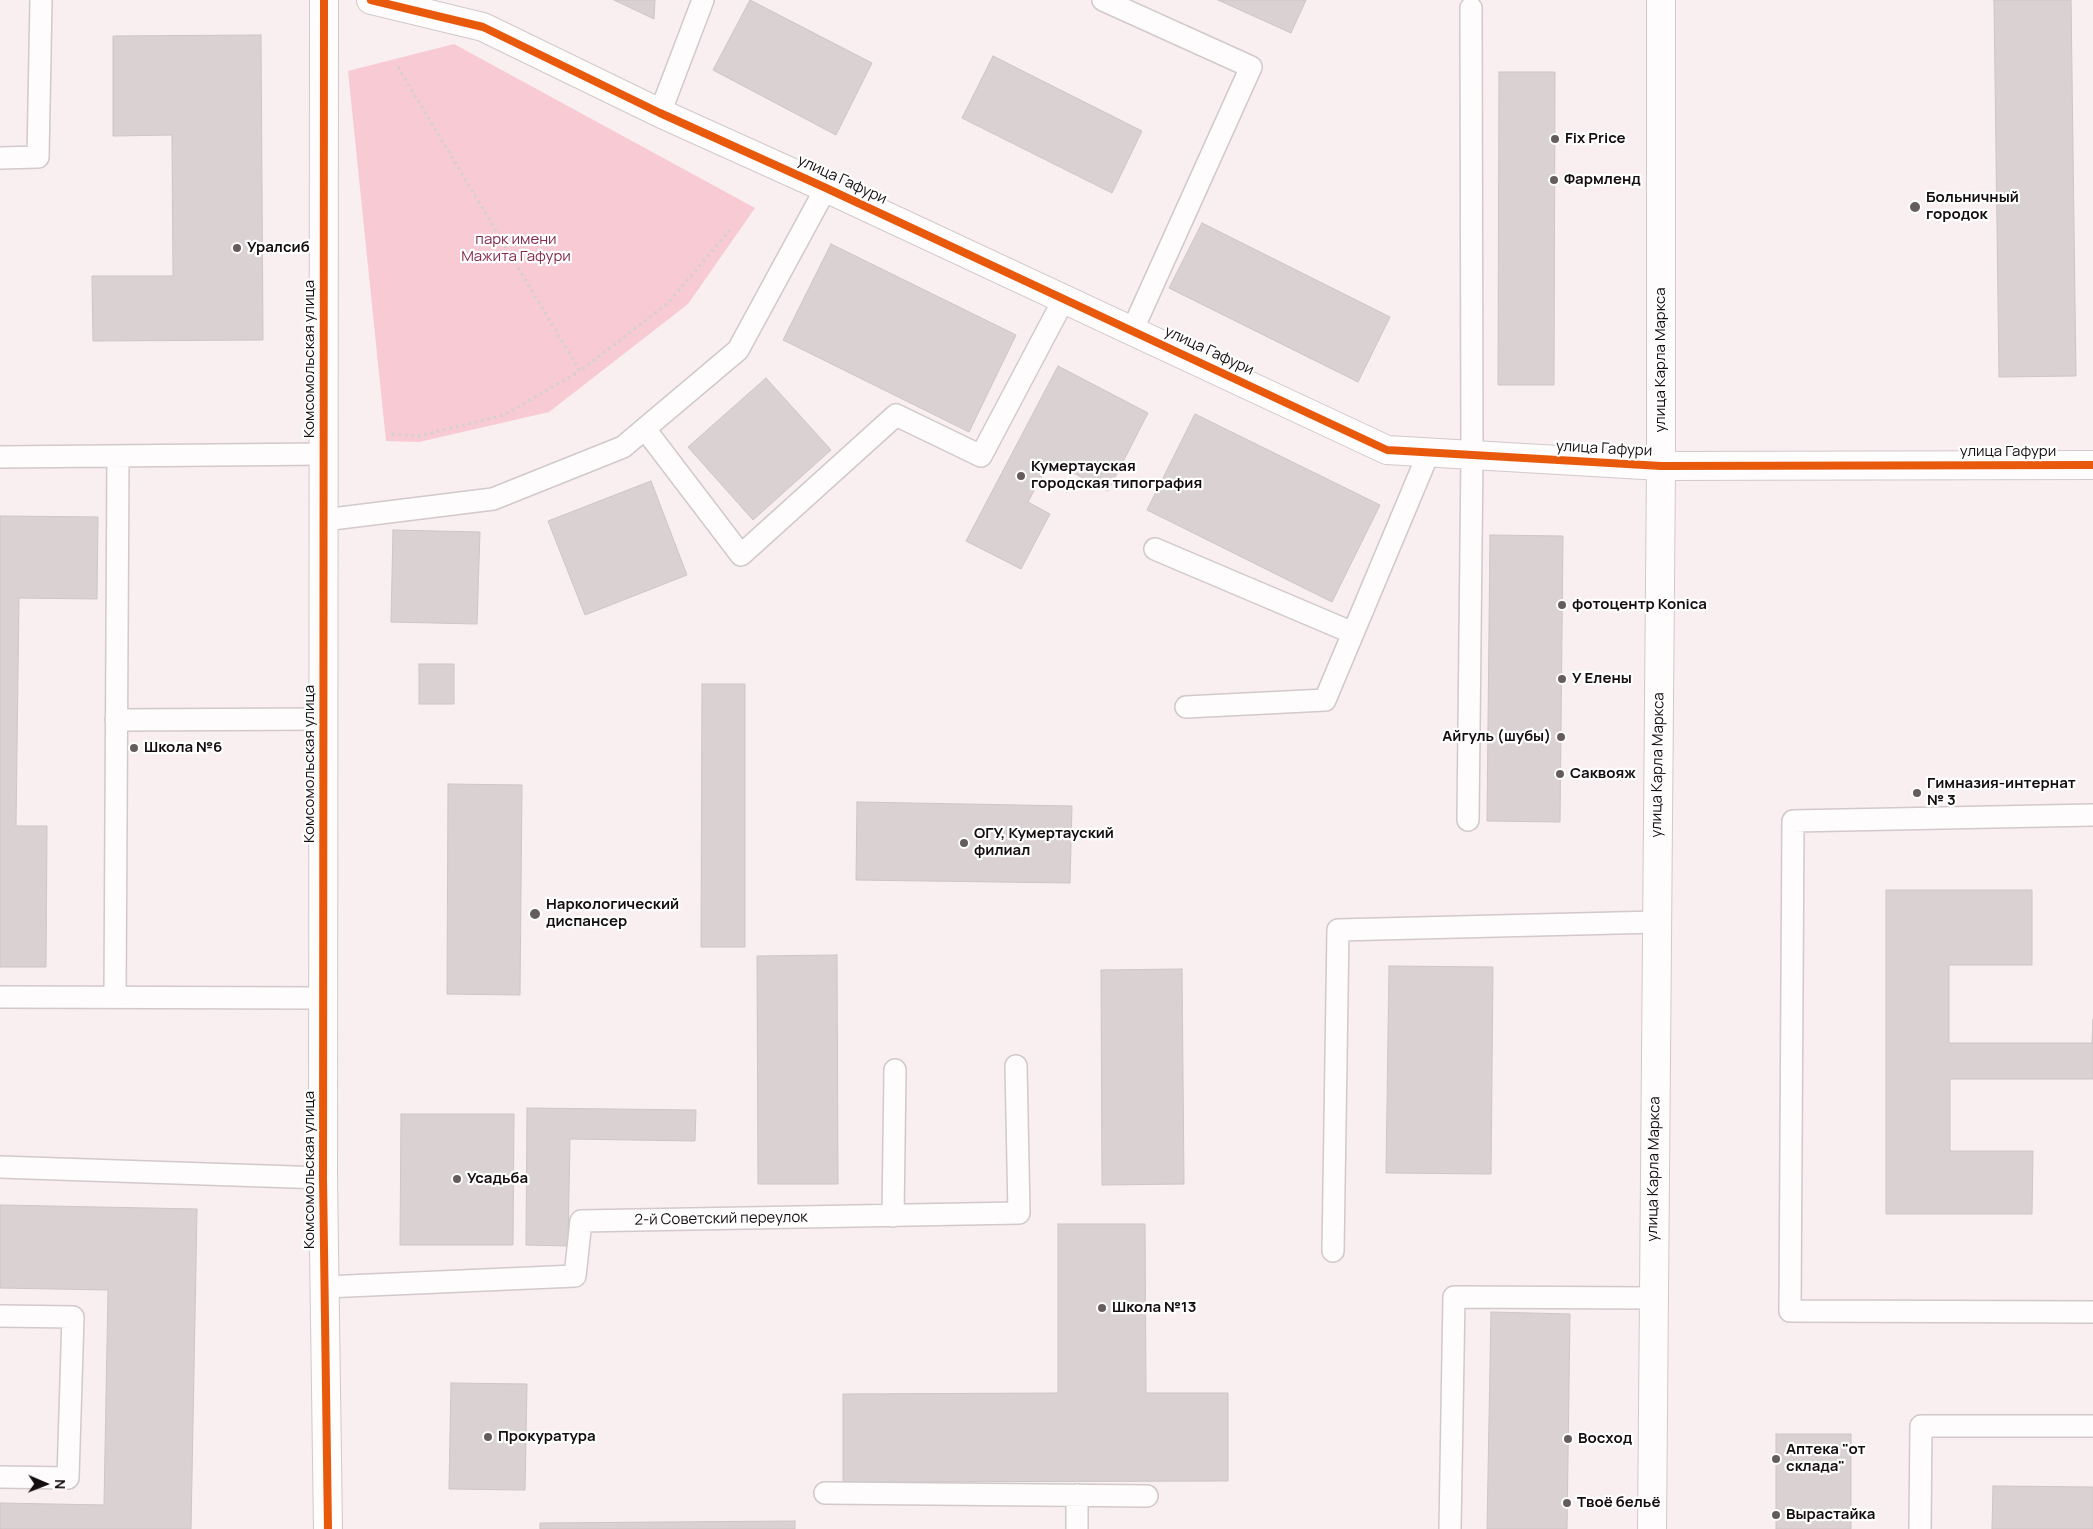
<!DOCTYPE html>
<html>
<head>
<meta charset="utf-8">
<style>
	body { margin:0 }
	#map { position:relative; width:2093px; height:1529px; overflow:hidden; background:#f9eef0; font-family:Manrope,sans-serif }
	canvas { display:block }
	.north { position:absolute; left:20px; top:1459px; width:50px; height:50px; -webkit-text-stroke:4px #fff; paint-order:stroke; rotate:91deg; font-size:14px; font-weight:700; line-height:20px; text-align:center; color:#150e10 }
	.north::after { content:''; display:block; margin:auto; width:18px; height:22px; background:#150e10; clip-path:polygon(50% 0,100% 100%,50% 72%,0 100%) }
</style>
</head>
<body>
<div id="map">
<canvas width="2093" height="1529"></canvas>
<div class="north">N</div>
</div>
<script>
const ctx = document.querySelector('canvas').getContext('2d');
ctx.lineJoin = 'round';
function fill(path, color) { ctx.fillStyle = color; ctx.fill(path, 'evenodd'); }
const shape = rows => new Path2D(rows.map(r => 'M' + r).join(''));
function stroke(path, color, width, dash) { ctx.strokeStyle = color; ctx.lineWidth = width; ctx.lineCap = dash ? 'butt' : 'round'; ctx.setLineDash(dash || []); ctx.stroke(path); }
function drawText(font, color, halo, rows, align = 'center') {
  ctx.font = font + ' Manrope,sans-serif'; ctx.lineWidth = 4.5; ctx.setLineDash([]); ctx.textBaseline = 'middle'; ctx.strokeStyle = halo; ctx.fillStyle = color; for (const [text, x, y, turn = 0] of rows) {
    ctx.save(); ctx.translate(x, y); ctx.rotate((+turn || 0) * Math.PI / 180); ctx.textAlign = isNaN(turn) ? turn : align; if (halo) ctx.strokeText(text, 0, 0); ctx.fillText(text, 0, 0); ctx.restore();
  }
}
fill(shape([
	[454,44,755,208,688,304,549,412,419,442,386,441,348,71]
]), '#f8cad4');
const building = shape([
	[614,0,655,0,654,19,614,0],
	[750,0,872,63,836,135,713,70,750,0],
	[1218,0,1306,0,1291,33,1218,0],
	[1994,0,2071,0,2076,376,1999,377,1994,0],
	[261,35,263,340,93,341,92,276,173,276,172,135,113,136,113,36,261,35],
	[993,56,1142,131,1112,193,962,118,993,56],
	[1499,72,1555,72,1554,385,1498,385,1499,72],
	[1202,223,1390,317,1358,382,1169,288,1202,223],
	[831,244,1016,335,969,432,783,340,831,244],
	[1058,366,1148,413,1108,491,1050,461,1028,502,1050,514,1021,569,966,541,1058,366],
	[766,378,831,450,753,520,688,447,766,378],
	[1195,414,1380,505,1332,602,1147,510,1195,414],
	[651,481,687,575,585,615,548,521,651,481],
	[0,516,98,517,97,599,19,598,16,826,47,826,46,967,0,967,0,516],
	[393,530,480,532,477,624,391,622,393,530],
	[1490,535,1563,536,1560,822,1487,821,1490,535],
	[419,664,454,664,454,704,419,704,419,664],
	[702,684,745,684,745,947,701,947,702,684],
	[448,784,522,785,520,995,447,994,448,784],
	[857,802,1072,806,1070,883,856,880,857,802],
	[1886,890,2032,890,2032,965,1949,965,1949,1043,2092,1043,2093,1019,2093,1079,1950,1079,1950,1151,2033,1151,2032,1214,1886,1214,1886,890],
	[837,955,838,1184,758,1184,757,956,837,955],
	[1389,966,1493,967,1491,1174,1386,1173,1389,966],
	[1182,969,1184,1184,1102,1185,1101,970,1182,969],
	[527,1108,696,1110,695,1141,570,1139,568,1246,526,1245,527,1108],
	[401,1114,514,1114,513,1245,400,1245,401,1114],
	[0,1205,197,1209,191,1529,0,1529,0,1503,104,1505,108,1290,0,1288,0,1205],
	[1058,1224,1145,1224,1146,1393,1228,1393,1228,1481,843,1482,843,1394,1058,1393,1058,1224],
	[1491,1312,1570,1314,1567,1529,1487,1529,1491,1312],
	[451,1383,527,1384,525,1490,449,1489,451,1383],
	[1776,1434,1851,1434,1851,1529,1776,1529,1776,1434],
	[1993,1486,2093,1487,2093,1529,1992,1529,1993,1486],
	[795,1521,795,1529,540,1529,540,1523,795,1521]
]);
fill(building, '#dad1d2');
stroke(building, '#cec5c6', 1);
const lane = shape([
	[1103,0,1251,67,1132,331],
	[660,113,703,0],
	[0,158,38,157,41,0],
	[645,429,741,555,896,415,981,456,1064,299],
	[0,457,324,454],
	[324,520,493,499,623,447,738,350,826,188],
	[1155,549,1353,633],
	[1186,707,1325,700,1429,452],
	[116,720,324,719],
	[2093,815,1793,821,1790,1311,2093,1312],
	[1468,820,1472,455,1471,8],
	[0,997,323,998],
	[115,997,118,456],
	[0,1167,323,1178],
	[893,1216,895,1070],
	[1333,1251,1338,930,1656,922],
	[325,1287,575,1276,581,1221,1019,1213,1016,1066],
	[0,1316,73,1317,68,1478,0,1477],
	[825,1493,1147,1496],
	[1077,1529,1077,1495],
	[1450,1529,1454,1297,1652,1298],
	[1920,1529,1921,1426,2093,1426]
]);
const street = shape([
	[324,0,323,1178,328,1529]
]);
const secondary = shape([
	[371,0,483,27,660,113,826,188,1387,450,1661,466,2093,465],
	[1652,1529,1661,466,1661,0]
]);
stroke(lane, '#d2c9ca', 24);
stroke(street, '#d2c9ca', 30);
stroke(secondary, '#d2c9ca', 30);
stroke(shape([
	[398,67,580,371,668,303,730,230],
	[392,434,419,436,504,415,580,371]
]), '#d3d0d0', 3, [2.5, 4]);
stroke(lane, '#fefcfd', 21);
stroke(street, '#fefcfd', 28);
stroke(secondary, '#fefcfd', 28);
stroke(shape([
	[324,0,323,1178,328,1529],
	[371,0,483,27,660,113,826,188,1387,450,1661,466,2093,465]
]), '#e8590c', 8);
for (const [x, y, r, color] of [
	[1555,139,5,"#655c5e"],
	[1554,180,5,"#655c5e"],
	[1915,207,6,"#655c5e"],
	[237,248,5,"#655c5e"],
	[1021,476,5,"#655c5e"],
	[1562,605,5,"#655c5e"],
	[1562,679,5,"#655c5e"],
	[1561,737,5,"#655c5e"],
	[134,748,5,"#655c5e"],
	[1560,774,5,"#655c5e"],
	[1917,793,5,"#655c5e"],
	[964,843,5,"#655c5e"],
	[535,914,6,"#655c5e"],
	[457,1179,5,"#655c5e"],
	[1102,1308,5,"#655c5e"],
	[488,1437,5,"#655c5e"],
	[1568,1439,5,"#655c5e"],
	[1776,1459,5,"#655c5e"],
	[1567,1503,5,"#655c5e"],
	[1776,1515,5,"#655c5e"]
]) { const dot = new Path2D(); dot.arc(x, y, r, 0, 2 * Math.PI); ctx.fillStyle = color; ctx.fill(dot); stroke(dot, '#fff', 2); }
drawText('bold 15px', '#150e10', '#fff', [
	["Fix Price",1565,139],
	["Фармленд",1564,180],
	["Больничный",1926,198],
	["городок",1926,215],
	["Уралсиб",247,248],
	["Кумертауская",1031,467],
	["городская типография",1031,484],
	["фотоцентр Konica",1572,605],
	["У Елены",1572,679],
	["Айгуль (шубы)",1551,737,"right"],
	["Школа №6",144,748],
	["Саквояж",1570,774],
	["Гимназия-интернат",1927,784],
	["№ 3",1927,801],
	["ОГУ, Кумертауский",974,834],
	["филиал",974,851],
	["Наркологический",546,905],
	["диспансер",546,922],
	["Усадьба",467,1179],
	["Школа №13",1112,1308],
	["Прокуратура",498,1437],
	["Восход",1578,1439],
	["Аптека \"от",1786,1450],
	["склада\"",1786,1467],
	["Твоё бельё",1577,1503],
	["Вырастайка",1786,1515]
], 'left');
drawText('15px', '#150e10', '#fff', [
	["улица Гафури",842,180,25],
	["улица Гафури",1209,351,25],
	["Комсомольская улица",310,359,-90],
	["улица Карла Маркса",1661,360,-90],
	["улица Гафури",1604,449,3],
	["улица Гафури",2008,452],
	["Комсомольская улица",310,764,-90],
	["улица Карла Маркса",1658,765,-89],
	["улица Карла Маркса",1654,1169,-89],
	["Комсомольская улица",310,1170,-90],
	["2-й Советский переулок",721,1219,-1]
]);
drawText('15px', '#872948', '#fff', [
	["парк имени",516,240],
	["Мажита Гафури",516,257]
]);
</script>
</body>
</html>
